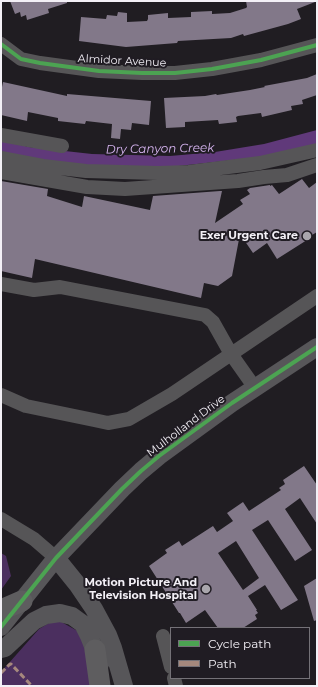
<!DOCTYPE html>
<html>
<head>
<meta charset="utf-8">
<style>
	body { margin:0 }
	#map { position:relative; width:318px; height:687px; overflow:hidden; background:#201d22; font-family:Montserrat,sans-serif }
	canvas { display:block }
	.frame { position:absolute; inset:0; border:2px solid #f3f0f6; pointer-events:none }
	.legend { position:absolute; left:170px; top:627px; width:140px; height:52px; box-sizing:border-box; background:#201c23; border:1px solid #747177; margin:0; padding:5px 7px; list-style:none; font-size:12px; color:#f3f0f6 }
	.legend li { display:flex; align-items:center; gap:8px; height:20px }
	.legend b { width:20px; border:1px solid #747177 }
</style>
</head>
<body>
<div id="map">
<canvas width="318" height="687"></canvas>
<div class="frame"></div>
<ul class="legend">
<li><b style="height:5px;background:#4ca352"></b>Cycle path</li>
<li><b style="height:5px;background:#a5887d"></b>Path</li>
</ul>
</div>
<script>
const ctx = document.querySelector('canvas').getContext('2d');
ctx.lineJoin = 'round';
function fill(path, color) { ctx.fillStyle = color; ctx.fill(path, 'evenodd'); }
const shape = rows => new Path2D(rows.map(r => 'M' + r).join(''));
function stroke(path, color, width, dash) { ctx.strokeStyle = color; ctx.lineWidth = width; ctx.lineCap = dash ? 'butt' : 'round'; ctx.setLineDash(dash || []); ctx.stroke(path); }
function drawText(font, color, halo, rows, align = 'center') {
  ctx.font = font + ' Montserrat,sans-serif'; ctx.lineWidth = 4; ctx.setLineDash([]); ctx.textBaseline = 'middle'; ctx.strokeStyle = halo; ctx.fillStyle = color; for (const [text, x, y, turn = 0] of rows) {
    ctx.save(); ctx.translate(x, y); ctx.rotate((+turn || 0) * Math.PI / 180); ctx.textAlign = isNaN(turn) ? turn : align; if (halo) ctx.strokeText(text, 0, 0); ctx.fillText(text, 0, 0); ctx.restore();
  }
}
fill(shape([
	[1,553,6,556,11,576,1,590],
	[56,619,83,634,94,686,1,686,1,672,39,629]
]), '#4b2f5f');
fill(shape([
	[317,130,317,145,261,157,151,169,82,166,1,153,1,140,29,147,92,154,170,156,215,152,264,144]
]), '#60397a');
fill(shape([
	[10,1,67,1,67,3,48,9,49,13,27,20,26,15,21,17,20,12,15,14],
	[246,1,315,2,297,9,301,19,288,24,244,36,243,34,231,38,178,41,177,43,126,47,79,41,81,17,106,19,107,15,117,16,118,12,127,13,127,22,147,21,148,19,148,15,168,13,168,18,191,17,191,12,212,11,212,14,230,13,246,8,247,7],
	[317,74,317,95,302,100,303,104,291,106,292,110,262,117,261,113,238,116,236,117,237,122,219,124,218,120,185,122,185,127,166,128,164,98,205,96,216,94,217,95,250,90,265,87,264,86,307,78],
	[3,82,67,96,67,94,151,101,149,125,132,123,131,130,121,129,120,139,111,138,112,124,86,121,85,124,58,121,58,118,28,112,27,121,1,115,1,92],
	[302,179,309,188,317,182,317,232,307,238,307,240,277,259,267,243,253,253,240,234,232,276,218,286,204,283,201,298,35,259,32,278,1,271,1,181,48,189,47,196,82,207,84,196,150,210,153,196,220,191,222,191,215,223,243,204,240,200,250,194,247,190,250,188,270,185,270,186,272,185,279,194],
	[304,466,317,485,317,524,300,498,285,509,312,550,295,561,268,520,252,530,298,600,281,610,265,585,248,596,257,610,256,610,258,613,255,615,257,619,243,628,218,628,205,610,186,623,180,613,179,613,149,566,167,553,165,550,179,541,182,546,213,526,217,532,233,521,227,513,243,502,249,511,281,490,279,488,285,484,283,480],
	[236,541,259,578,243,590,218,553],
	[317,578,317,620,314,621,304,586]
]), '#827889');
stroke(shape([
	[1,44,21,59,40,63,99,71,142,73,175,73,212,69,261,60,317,45],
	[1,135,62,146],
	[1,158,43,166,86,171,158,173,189,172,260,163,317,150],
	[1,172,87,187,125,189,238,181,264,177,287,175,317,165],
	[1,284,34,290,60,287,205,315,213,322,231,354,255,388],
	[1,395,26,406,94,420,108,423,129,419,172,394,317,296],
	[1,519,34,539,56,558],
	[163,636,171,667],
	[174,678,176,686]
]), '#565557', 14);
stroke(shape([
	[56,558,77,584,94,609,108,635,113,648,124,686],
	[1,627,56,558,122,489,141,471,159,456,232,403,317,347],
	[1,649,5,648,34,621,46,615,60,613,72,616,83,624,89,636,100,664]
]), '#575659', 18);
stroke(shape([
	[1,610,22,601],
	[95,650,100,686]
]), '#5e5d5f', 21);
stroke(shape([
	[1,673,10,664,11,664,32,686]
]), '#a5887d', 3, [6, 3]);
stroke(shape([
	[1,44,21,59,40,63,99,71,142,73,175,73,212,69,261,60,317,45],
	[1,627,56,558,122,489,141,471,159,456,232,403,317,347]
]), '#4ca352', 4);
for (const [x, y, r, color] of [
	[307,236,5,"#a9a6ac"],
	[206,589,5,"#a9a6ac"]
]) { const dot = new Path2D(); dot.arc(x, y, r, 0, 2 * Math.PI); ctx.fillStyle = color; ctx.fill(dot); stroke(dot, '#201c23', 1.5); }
drawText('11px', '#f3f0f6', '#201c23', [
	["Almidor Avenue",122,61,3],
	["Mulholland Drive",186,426,-37]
]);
drawText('bold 11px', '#f3f0f6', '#201c23', [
	["Exer Urgent Care",298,236],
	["Motion Picture And",197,583],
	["Television Hospital",197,596]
], 'right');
drawText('italic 12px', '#d7b6f1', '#201c23', [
	["Dry Canyon Creek",160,149,-1]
]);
</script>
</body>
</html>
